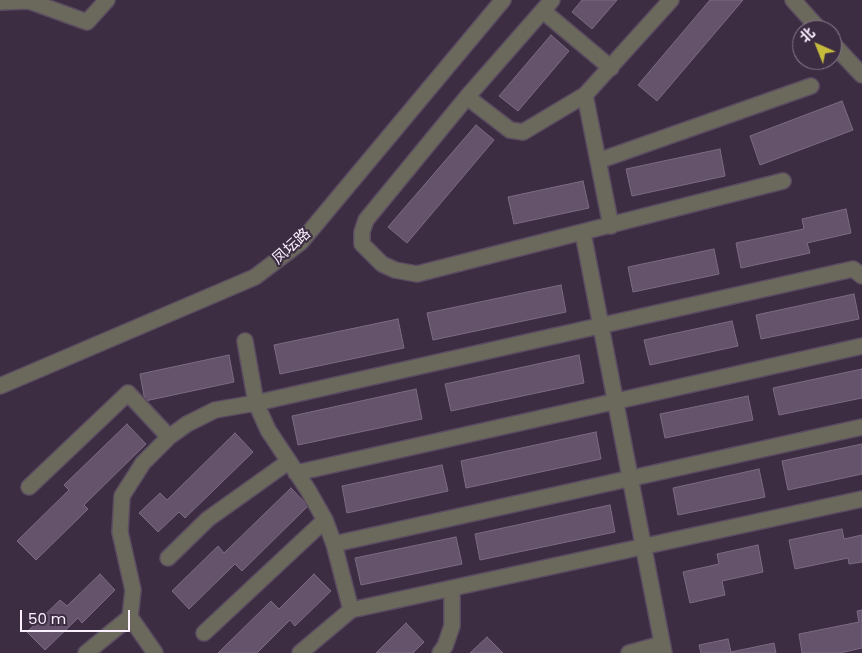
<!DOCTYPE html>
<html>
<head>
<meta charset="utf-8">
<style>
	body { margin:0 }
	#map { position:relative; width:862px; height:653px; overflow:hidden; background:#3d2d43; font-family:Poppins,"Noto Sans SC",sans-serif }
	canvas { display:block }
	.north { position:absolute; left:792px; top:20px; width:50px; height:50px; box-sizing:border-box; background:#3d2d43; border:1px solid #897b8e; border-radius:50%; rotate:316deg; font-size:14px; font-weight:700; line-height:20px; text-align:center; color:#faf0fe }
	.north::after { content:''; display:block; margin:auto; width:18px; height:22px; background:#c7bb3c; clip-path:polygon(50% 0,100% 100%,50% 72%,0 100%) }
	.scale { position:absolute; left:20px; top:610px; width:110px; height:22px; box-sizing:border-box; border:2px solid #faf0fe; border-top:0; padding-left:6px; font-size:15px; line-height:18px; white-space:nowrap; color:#faf0fe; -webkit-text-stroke:4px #3d2d43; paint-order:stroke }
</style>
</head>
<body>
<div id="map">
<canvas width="862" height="653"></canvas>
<div class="north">北</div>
<div class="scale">50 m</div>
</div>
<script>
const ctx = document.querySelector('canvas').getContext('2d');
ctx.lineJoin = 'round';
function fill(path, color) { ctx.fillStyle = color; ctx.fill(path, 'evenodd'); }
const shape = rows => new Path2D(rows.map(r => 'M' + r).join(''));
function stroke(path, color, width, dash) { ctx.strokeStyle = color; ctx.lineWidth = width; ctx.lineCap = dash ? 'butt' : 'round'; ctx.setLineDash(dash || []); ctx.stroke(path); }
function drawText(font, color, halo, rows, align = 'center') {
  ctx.font = font + ' Poppins,"Noto Sans SC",sans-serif'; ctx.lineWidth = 4.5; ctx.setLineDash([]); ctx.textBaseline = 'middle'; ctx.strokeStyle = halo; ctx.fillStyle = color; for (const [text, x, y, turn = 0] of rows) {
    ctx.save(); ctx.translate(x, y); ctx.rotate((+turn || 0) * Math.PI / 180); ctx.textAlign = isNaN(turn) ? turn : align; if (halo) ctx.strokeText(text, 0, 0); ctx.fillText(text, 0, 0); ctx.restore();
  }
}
const building = shape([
	[582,0,617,0,592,29,572,12,582,0],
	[710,0,743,0,657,101,638,85,710,0],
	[551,35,569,51,518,111,499,96,551,35],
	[842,101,853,130,760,165,750,136,842,101],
	[476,125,494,140,407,243,388,227,476,125],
	[720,149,725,176,632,196,626,169,720,149],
	[583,181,589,208,514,224,508,197,583,181],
	[846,209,851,233,807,243,810,253,741,268,736,243,804,229,802,219,846,209],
	[714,249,719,274,633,292,628,267,714,249],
	[561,285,566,312,433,340,427,313,561,285],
	[854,294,859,319,761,339,756,315,854,294],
	[398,319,404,348,280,374,274,345,398,319],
	[732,321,738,346,650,365,644,340,732,321],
	[229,355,234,382,145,401,140,374,229,355],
	[579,355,584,383,451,411,445,384,579,355],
	[862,369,862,398,779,415,773,388,862,369],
	[416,389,422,419,298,445,292,416,416,389],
	[748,396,753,420,665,438,660,414,748,396],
	[127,424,146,444,84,505,88,509,36,560,17,541,69,490,64,485,127,424],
	[596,432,601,459,466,488,461,461,596,432],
	[235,433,253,452,185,518,179,512,158,532,139,513,160,493,167,500,235,433],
	[862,444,862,474,788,490,782,461,862,444],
	[442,465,448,491,347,513,342,486,442,465],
	[759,469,765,497,678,515,673,488,759,469],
	[291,488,308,506,242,571,235,564,189,609,172,591,218,546,224,553,291,488],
	[610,505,615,532,480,560,475,534,610,505],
	[842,529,844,539,862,535,862,562,849,564,848,558,795,569,789,540,842,529],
	[456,537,462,564,361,585,355,558,456,537],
	[758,545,763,572,722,581,725,595,690,603,683,572,719,564,717,554,758,545],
	[100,574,115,590,82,623,78,618,45,650,27,632,60,600,67,606,100,574],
	[314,574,331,591,295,626,290,620,257,653,218,653,271,601,279,609,314,574],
	[862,610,862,648,840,653,802,653,799,634,859,622,857,611,862,610],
	[406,623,424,642,413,653,376,653,406,623],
	[487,637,503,653,470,653,487,637],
	[728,639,731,652,774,643,776,653,701,653,699,645,728,639]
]);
fill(building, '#64536b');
stroke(building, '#7c6b83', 1);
const minor = shape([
	[552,0,467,97,366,220,362,232,362,244,382,264,395,270,417,274,783,181],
	[793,0,820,30],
	[0,2,29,1,87,22,107,0],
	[543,11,611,68],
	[832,43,862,75],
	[585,95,611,226],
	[467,97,510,130,523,132,585,95,671,0],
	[598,161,811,86],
	[583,233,664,653],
	[245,341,256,403,268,430,308,490,325,520,334,544,351,610],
	[0,386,255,277,301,242,503,0],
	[296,473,862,346],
	[29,487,128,393,169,437],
	[334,544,862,427],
	[168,558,208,519,288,462],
	[204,633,325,520],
	[86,653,130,617],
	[155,653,130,617,133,590,120,532,122,496,143,463,169,437,187,424,215,410,256,403,853,269,862,276],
	[300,653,351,610,862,499],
	[440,653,445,646,452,626,452,588],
	[629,653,662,644]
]);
stroke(minor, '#5b4c61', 18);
stroke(minor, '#6a695c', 15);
drawText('15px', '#faf0fe', '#3d2d43', [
	["凤坛路",292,247,-42]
]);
</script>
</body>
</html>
